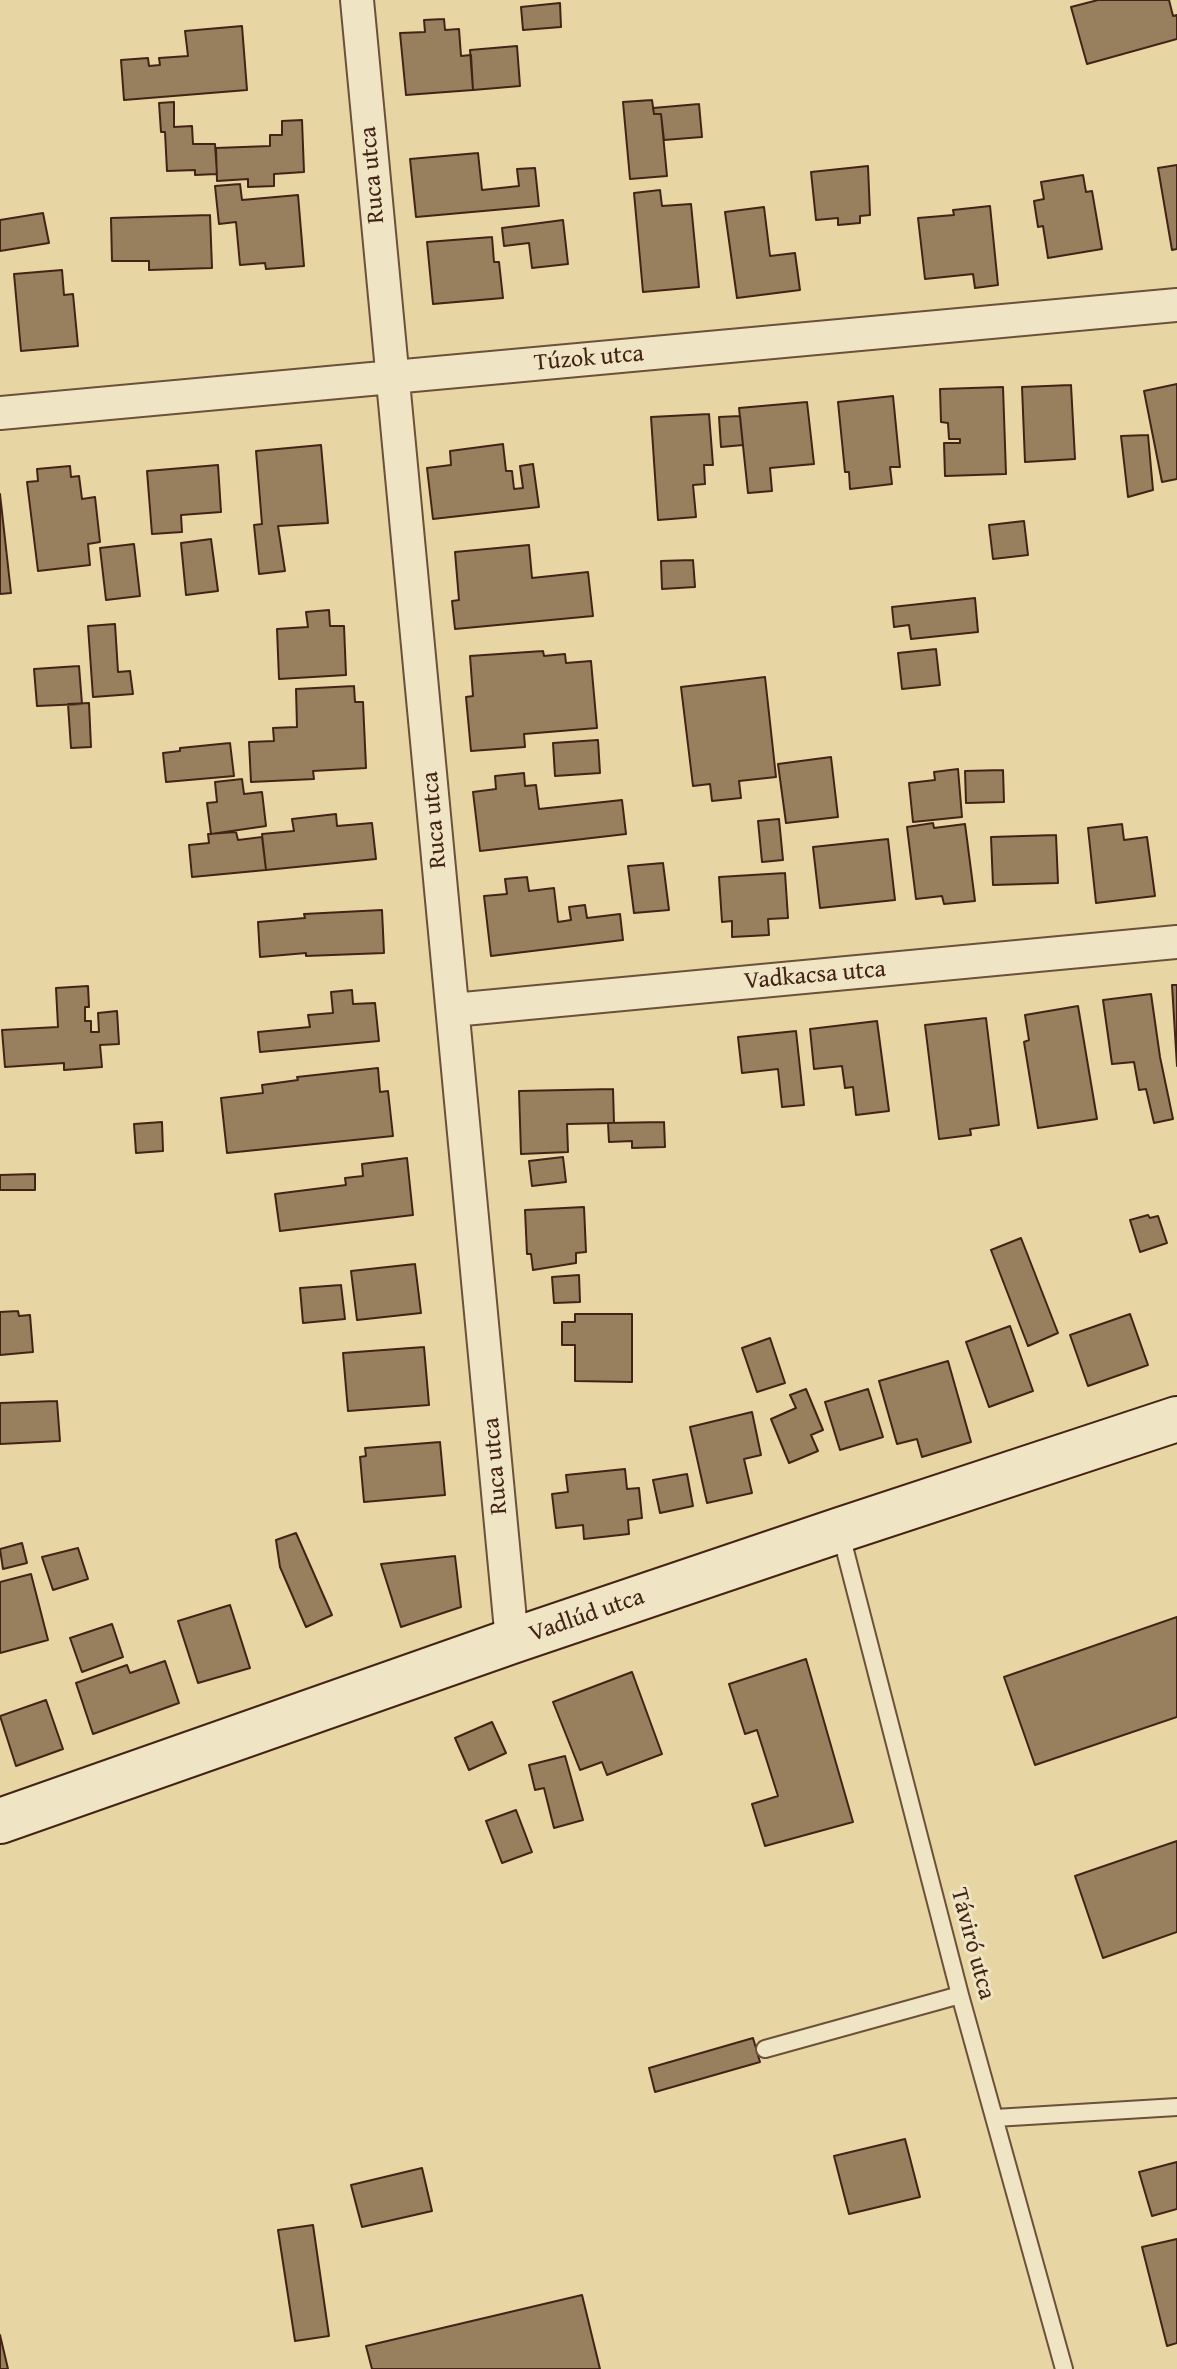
<!DOCTYPE html>
<html>
<head>
<meta charset="utf-8">
<style>
	body { margin:0 }
	canvas { display:block; background:#e7d5a3 }
</style>
</head>
<body>
<canvas width="1177" height="2369"></canvas>
<script>
const ctx = document.querySelector('canvas').getContext('2d');
ctx.lineJoin = 'round';
function fill(path, color) { ctx.fillStyle = color; ctx.fill(path, 'evenodd'); }
const shape = rows => new Path2D(rows.map(r => 'M' + r).join(''));
function stroke(path, color, width, dash) { ctx.strokeStyle = color; ctx.lineWidth = width; ctx.lineCap = dash ? 'butt' : 'round'; ctx.setLineDash(dash || []); ctx.stroke(path); }
function drawText(font, color, halo, rows, align = 'center') {
  ctx.font = font + ' "Gentium Book Plus",serif'; ctx.lineWidth = 6; ctx.setLineDash([]); ctx.textBaseline = 'middle'; ctx.strokeStyle = halo; ctx.fillStyle = color; for (const [text, x, y, turn = 0] of rows) {
    ctx.save(); ctx.translate(x, y); ctx.rotate((+turn || 0) * Math.PI / 180); ctx.textAlign = isNaN(turn) ? turn : align; if (halo) ctx.strokeText(text, 0, 0); ctx.fillText(text, 0, 0); ctx.restore();
  }
}
const building = shape([
	[1098,0,1169,0,1173,16,1177,15,1177,39,1087,64,1071,7,1098,0],
	[560,3,561,27,523,30,521,7,560,3],
	[444,19,445,30,459,29,461,56,471,55,473,90,406,95,400,33,425,32,424,20,444,19],
	[242,26,247,90,124,100,121,60,148,58,149,66,160,65,159,58,188,56,185,31,242,26],
	[517,46,520,86,473,90,470,50,517,46],
	[652,100,654,114,661,114,667,176,630,179,623,102,652,100],
	[174,102,174,127,192,126,193,144,215,144,217,174,195,175,195,170,167,171,165,132,161,132,159,103,174,102],
	[699,104,702,137,664,140,661,114,654,114,653,108,699,104],
	[302,120,304,172,274,174,274,186,248,187,248,179,217,181,216,148,270,146,270,135,282,135,282,121,302,120],
	[478,153,482,190,519,186,517,169,535,168,539,206,416,217,410,159,478,153],
	[1177,165,1177,249,1172,250,1158,168,1177,165],
	[868,166,870,215,860,216,860,223,838,225,838,218,816,220,811,172,868,166],
	[1083,175,1086,192,1092,191,1102,249,1048,258,1043,226,1038,227,1034,201,1044,199,1041,182,1083,175],
	[240,184,242,200,298,195,304,266,266,269,265,263,240,265,236,222,219,224,215,186,240,184],
	[660,190,662,206,691,204,699,287,643,292,634,193,660,190],
	[990,206,998,285,975,288,973,274,925,279,918,218,954,215,953,210,990,206],
	[764,207,770,256,795,253,800,290,737,298,725,212,764,207],
	[43,213,49,243,0,251,0,220,43,213],
	[210,215,212,268,149,270,149,261,112,261,111,218,210,215],
	[563,220,568,264,532,268,529,243,504,246,502,228,563,220],
	[492,237,494,262,499,262,503,298,433,304,427,242,492,237],
	[62,270,64,295,73,294,78,346,21,351,14,274,62,270],
	[1177,384,1177,479,1162,482,1144,391,1177,384],
	[1071,385,1075,459,1025,462,1022,387,1071,385],
	[1003,387,1006,474,945,476,944,443,960,443,960,439,949,439,948,423,941,422,940,389,1003,387],
	[893,396,900,467,890,467,892,484,850,489,849,472,845,472,838,402,893,396],
	[807,402,814,464,770,468,772,491,748,493,739,408,807,402],
	[709,414,713,465,704,465,705,484,693,485,696,517,658,520,651,417,709,414],
	[740,416,743,445,721,447,719,417,740,416],
	[1148,435,1153,490,1128,497,1121,436,1148,435],
	[503,444,506,471,512,471,514,489,523,488,520,466,533,464,539,507,433,519,427,468,451,465,450,451,503,444],
	[321,445,328,523,278,526,285,571,259,574,254,525,262,524,256,451,321,445],
	[218,465,221,512,181,515,182,532,152,534,147,471,218,465],
	[70,466,71,477,79,476,82,499,95,497,100,542,88,544,90,565,38,571,27,482,38,481,37,469,70,466],
	[0,494,11,593,0,594,0,494],
	[1024,521,1028,555,993,559,989,525,1024,521],
	[211,539,218,591,186,595,181,543,211,539],
	[134,544,140,596,106,600,100,548,134,544],
	[529,545,532,578,588,572,593,616,455,629,452,601,459,600,455,552,529,545],
	[693,560,695,587,662,589,661,561,693,560],
	[975,598,978,632,911,639,909,625,894,627,892,607,975,598],
	[329,610,330,626,344,626,346,675,279,679,277,629,308,627,306,612,329,610],
	[115,624,118,672,130,671,133,694,93,697,88,626,115,624],
	[936,649,940,685,902,689,898,653,936,649],
	[543,651,544,656,565,654,566,663,591,661,597,728,524,734,525,747,471,751,466,697,473,696,470,656,543,651],
	[79,666,82,704,37,706,34,669,79,666],
	[765,677,776,777,739,781,741,798,712,801,710,784,693,786,681,687,765,677],
	[354,686,355,702,363,702,366,768,313,771,314,779,251,782,249,742,274,741,273,728,297,727,296,689,354,686],
	[89,703,91,747,71,748,68,704,89,703],
	[598,740,600,773,555,776,553,743,598,740],
	[230,743,234,776,166,782,163,753,180,751,180,748,230,743],
	[831,757,838,817,786,823,778,764,831,757],
	[958,769,962,817,913,822,909,783,935,780,934,772,958,769],
	[1003,770,1004,802,966,803,965,771,1003,770],
	[524,773,525,786,536,785,539,809,622,800,626,834,480,851,473,792,496,789,495,776,524,773],
	[242,779,244,794,262,792,266,826,211,834,207,803,217,802,215,782,242,779],
	[336,814,337,826,372,823,376,859,266,870,262,834,294,831,292,819,336,814],
	[779,819,783,860,762,862,758,821,779,819],
	[933,823,934,828,965,824,975,901,944,904,942,896,916,899,907,827,933,823],
	[1122,824,1124,840,1147,837,1155,896,1096,903,1088,828,1122,824],
	[236,832,238,840,262,837,266,870,192,877,189,845,209,843,208,834,236,832],
	[1056,835,1058,883,993,885,991,837,1056,835],
	[888,839,895,900,820,908,813,847,888,839],
	[663,863,669,910,634,913,628,866,663,863],
	[785,873,788,918,768,919,769,935,732,937,732,921,722,922,719,877,785,873],
	[527,877,529,891,554,888,558,922,571,920,569,907,585,905,587,918,620,914,623,940,491,956,484,896,507,894,505,879,527,877],
	[382,910,384,953,306,956,306,953,260,957,258,922,305,918,304,914,382,910],
	[1172,985,1177,985,1177,1066,1172,985],
	[88,986,89,1007,85,1007,85,1021,91,1021,91,1032,99,1032,98,1013,117,1011,119,1044,100,1045,102,1067,64,1070,64,1063,5,1067,2,1030,58,1027,56,988,88,986],
	[352,990,353,1004,375,1003,379,1041,260,1052,258,1032,310,1027,308,1015,333,1013,331,992,352,990],
	[1151,994,1160,1057,1173,1119,1154,1123,1146,1089,1139,1090,1134,1062,1112,1064,1103,1000,1151,994],
	[1078,1006,1097,1119,1038,1128,1024,1042,1029,1040,1025,1015,1078,1006],
	[986,1018,999,1125,970,1129,971,1135,939,1139,925,1025,986,1018],
	[877,1021,889,1111,856,1115,853,1087,845,1088,842,1066,814,1069,810,1029,877,1021],
	[796,1031,804,1105,782,1107,778,1069,742,1073,738,1037,796,1031],
	[378,1068,380,1092,388,1091,393,1136,227,1153,221,1098,263,1093,262,1085,298,1080,297,1077,378,1068],
	[613,1089,614,1123,567,1124,568,1152,521,1154,519,1091,613,1089],
	[162,1122,163,1151,136,1153,134,1124,162,1122],
	[664,1122,665,1147,632,1148,632,1141,609,1142,608,1123,664,1122],
	[563,1157,566,1182,532,1186,529,1161,563,1157],
	[407,1158,413,1215,280,1231,275,1194,346,1185,345,1178,363,1176,362,1164,407,1158],
	[35,1174,35,1190,0,1190,0,1175,35,1174],
	[584,1207,586,1252,576,1253,576,1263,533,1270,531,1254,527,1254,525,1210,584,1207],
	[1148,1215,1150,1218,1158,1216,1167,1243,1140,1252,1130,1220,1148,1215],
	[1021,1238,1058,1333,1028,1346,991,1250,1021,1238],
	[415,1264,421,1313,357,1320,351,1271,415,1264],
	[579,1275,580,1302,554,1303,552,1277,579,1275],
	[341,1285,345,1319,303,1323,300,1288,341,1285],
	[18,1311,19,1316,30,1315,33,1352,0,1355,0,1312,18,1311],
	[575,1314,632,1314,632,1382,575,1381,575,1345,562,1345,562,1322,575,1322,575,1314],
	[1130,1314,1148,1365,1088,1386,1070,1335,1130,1314],
	[1010,1326,1033,1391,989,1407,966,1342,1010,1326],
	[770,1338,785,1383,757,1392,742,1348,770,1338],
	[424,1347,429,1405,348,1411,343,1353,424,1347],
	[948,1361,971,1442,922,1457,917,1439,897,1444,879,1381,948,1361],
	[806,1389,823,1430,811,1435,818,1451,789,1463,771,1419,796,1408,790,1395,806,1389],
	[868,1389,883,1437,840,1450,825,1402,868,1389],
	[57,1401,60,1441,0,1444,0,1403,57,1401],
	[752,1412,761,1455,744,1459,752,1493,707,1503,690,1427,752,1412],
	[440,1442,445,1495,364,1502,360,1457,366,1456,365,1448,440,1442],
	[625,1469,627,1489,639,1488,642,1518,628,1520,629,1534,584,1539,583,1525,556,1528,552,1494,568,1492,566,1475,625,1469],
	[687,1474,693,1506,660,1513,653,1480,687,1474],
	[296,1533,332,1615,306,1627,280,1567,276,1540,296,1533],
	[22,1543,27,1563,3,1569,0,1549,22,1543],
	[78,1548,88,1579,53,1590,42,1557,78,1548],
	[455,1556,461,1607,401,1627,381,1564,455,1556],
	[31,1574,48,1640,0,1653,0,1582,31,1574],
	[230,1605,250,1668,198,1683,178,1621,230,1605],
	[1177,1617,1177,1717,1035,1765,1004,1677,1177,1617],
	[112,1624,123,1657,82,1672,70,1638,112,1624],
	[806,1659,853,1822,765,1846,752,1804,778,1796,757,1730,745,1734,729,1684,806,1659],
	[165,1661,179,1703,93,1734,76,1683,127,1665,130,1673,165,1661],
	[632,1672,662,1754,607,1775,602,1762,580,1770,553,1702,632,1672],
	[46,1700,63,1749,16,1766,0,1716,46,1700],
	[492,1722,506,1753,469,1770,455,1738,492,1722],
	[565,1756,583,1820,554,1828,544,1788,535,1790,529,1765,565,1756],
	[516,1810,532,1852,502,1863,486,1821,516,1810],
	[1177,1841,1177,1932,1103,1958,1075,1876,1177,1841],
	[753,2038,760,2062,655,2092,649,2068,753,2038],
	[905,2139,920,2197,849,2214,834,2156,905,2139],
	[1177,2162,1177,2209,1152,2216,1139,2172,1177,2162],
	[422,2168,432,2211,362,2227,351,2185,422,2168],
	[313,2225,329,2336,295,2341,278,2230,313,2225],
	[1177,2239,1177,2343,1167,2346,1142,2247,1177,2239],
	[582,2295,600,2369,372,2369,366,2346,582,2295],
	[0,2335,8,2369,0,2369,0,2335]
]);
fill(building, '#98805f');
stroke(building, '#432316', 2);
const lane = shape([
	[840,1531,960,1995,1064,2369],
	[765,2049,960,1995],
	[995,2118,1177,2107]
]);
const street = shape([
	[357,0,512,1641],
	[0,413,1177,305],
	[453,1010,1177,942]
]);
const secondary = shape([
	[0,1821,512,1641,840,1530,1177,1419]
]);
stroke(lane, '#6c5039', 20);
stroke(street, '#6c5039', 36);
stroke(secondary, '#432316', 48);
stroke(lane, '#efe4c3', 16);
stroke(street, '#efe4c3', 32);
stroke(secondary, '#efe4c3', 44);
drawText('24px', '#432316', '#efe4c3', [
	["Ruca utca",373,175,-95],
	["Túzok utca",589,359,-5],
	["Ruca utca",435,820,-95],
	["Vadkacsa utca",815,976,-5],
	["Ruca utca",496,1466,-95],
	["Vadlúd utca",587,1616,-19],
	["Táviró utca",972,1944,75]
]);
</script>
</body>
</html>
